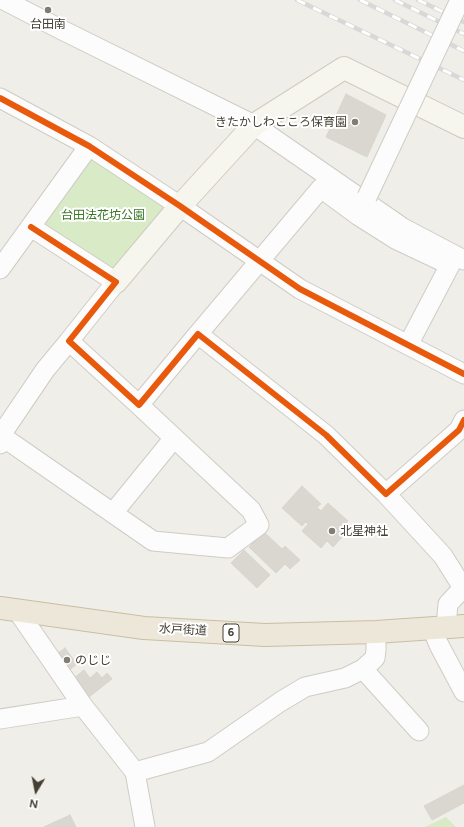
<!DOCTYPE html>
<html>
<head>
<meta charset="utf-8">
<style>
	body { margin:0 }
	#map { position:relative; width:464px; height:827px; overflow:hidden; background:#f0eee8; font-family:Figtree,sans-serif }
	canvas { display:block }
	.north { position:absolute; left:16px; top:771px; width:40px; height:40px; -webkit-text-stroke:3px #fff; paint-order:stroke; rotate:190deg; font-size:11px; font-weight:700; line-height:16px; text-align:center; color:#454034 }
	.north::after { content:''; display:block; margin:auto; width:14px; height:18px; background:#454034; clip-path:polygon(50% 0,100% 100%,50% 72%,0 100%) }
</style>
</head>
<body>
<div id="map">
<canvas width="464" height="827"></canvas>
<div class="north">N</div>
</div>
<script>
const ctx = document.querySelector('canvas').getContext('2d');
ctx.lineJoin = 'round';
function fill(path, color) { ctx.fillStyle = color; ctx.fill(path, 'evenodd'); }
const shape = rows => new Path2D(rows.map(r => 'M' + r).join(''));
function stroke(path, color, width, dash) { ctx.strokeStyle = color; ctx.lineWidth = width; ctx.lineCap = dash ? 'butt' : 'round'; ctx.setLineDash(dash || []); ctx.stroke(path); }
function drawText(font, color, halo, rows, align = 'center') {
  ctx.font = font + ' Figtree,"Noto Sans JP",sans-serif'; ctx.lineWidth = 4; ctx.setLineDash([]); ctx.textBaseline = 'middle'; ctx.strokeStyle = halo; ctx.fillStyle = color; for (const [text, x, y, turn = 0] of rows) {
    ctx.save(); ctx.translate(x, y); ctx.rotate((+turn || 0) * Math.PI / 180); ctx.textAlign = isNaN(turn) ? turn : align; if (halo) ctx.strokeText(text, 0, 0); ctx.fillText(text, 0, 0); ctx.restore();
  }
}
fill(shape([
	[95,157,163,204,164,209,114,270,45,227,43,220,88,158],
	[446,817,456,827,425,827]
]), '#d8ebc6');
const building = shape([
	[346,94,386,115,367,157,326,137,346,94],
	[302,486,321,504,317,507,321,511,328,503,348,521,340,530,344,535,333,547,327,541,321,548,302,531,308,524,306,522,302,526,282,508,302,486],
	[264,532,282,549,285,546,300,560,290,569,285,564,276,573,249,547,264,532],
	[244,550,270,575,257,588,231,563,244,550],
	[65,648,77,664,67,672,54,656,65,648],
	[84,670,90,678,97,672,102,678,107,673,112,679,89,697,74,678,84,670],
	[464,785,464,803,432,820,424,806,464,785],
	[70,815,76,827,44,827,70,815]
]);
fill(building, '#d9d7d0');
stroke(building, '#d8d5cd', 1);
const street = shape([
	[4,0,60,29,254,125,403,228,464,260],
	[0,98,89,146,180,206,300,289,464,374],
	[31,227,116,282,69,341,139,405,198,334,326,435,386,494,459,430,464,420],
	[0,269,89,146],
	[198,334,321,188,359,216,397,240,450,265,408,345],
	[0,435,153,541,228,548,259,525,251,510,139,405],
	[0,444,1,435,45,370,69,341],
	[386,494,443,556,463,588],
	[113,513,174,438],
	[17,610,83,706,135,772,145,827],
	[446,627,448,604,464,587],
	[432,628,439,645,464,692],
	[363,669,419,731],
	[0,719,83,706],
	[135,772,208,752,280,702,305,687,345,678,363,669,375,658,376,650,376,632]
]);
const secondary = shape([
	[116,282,180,206,254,125,344,68,464,127]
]);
const highway = shape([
	[0,608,144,628,265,635,376,632,464,626]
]);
stroke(street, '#ceccc5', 21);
stroke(secondary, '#cfccbe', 24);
stroke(highway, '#c8bfa2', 24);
stroke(street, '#fdfcfc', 19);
stroke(secondary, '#f6f5ee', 22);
stroke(highway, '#ece7d8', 22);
const rail = shape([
	[297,0,464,80],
	[360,0,464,51],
	[395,0,464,34],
	[418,0,464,22]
]);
stroke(rail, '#d8d8d7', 4.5);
stroke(rail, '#fff', 3, [9]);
const streetBridge = shape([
	[367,197,460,0]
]);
stroke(streetBridge, '#ceccc5', 21, []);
stroke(streetBridge, '#fdfcfc', 19);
stroke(shape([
	[0,98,89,146,180,206,300,289,464,374],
	[31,227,116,282,69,341,139,405,198,334,326,435,386,494,459,430,464,420]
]), '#e8590c', 6);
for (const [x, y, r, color] of [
	[48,10,4,"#817d73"],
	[355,122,4,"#817d73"],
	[332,531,4,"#817d73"],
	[67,660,4,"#817d73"]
]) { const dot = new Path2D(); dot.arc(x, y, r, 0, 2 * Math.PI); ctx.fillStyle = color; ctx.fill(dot); stroke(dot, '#fff', 1.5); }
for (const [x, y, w] of [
	[231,633,16]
]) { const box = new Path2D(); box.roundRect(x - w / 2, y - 9, w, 18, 3); ctx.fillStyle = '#fff'; ctx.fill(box); stroke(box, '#454034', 1); }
drawText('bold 11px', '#454034', null, [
	["6",231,633]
]);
drawText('12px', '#454034', '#fff', [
	["台田南",48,24,"center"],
	["きたかしわこころ保育園",347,122,"right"],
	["北星神社",340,531],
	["のじじ",75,660]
], 'left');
drawText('12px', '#3a7826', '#fff', [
	["台田法花坊公園",103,215]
]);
drawText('12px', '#454034', '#fff', [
	["水戸街道",183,630,3]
]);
</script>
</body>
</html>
